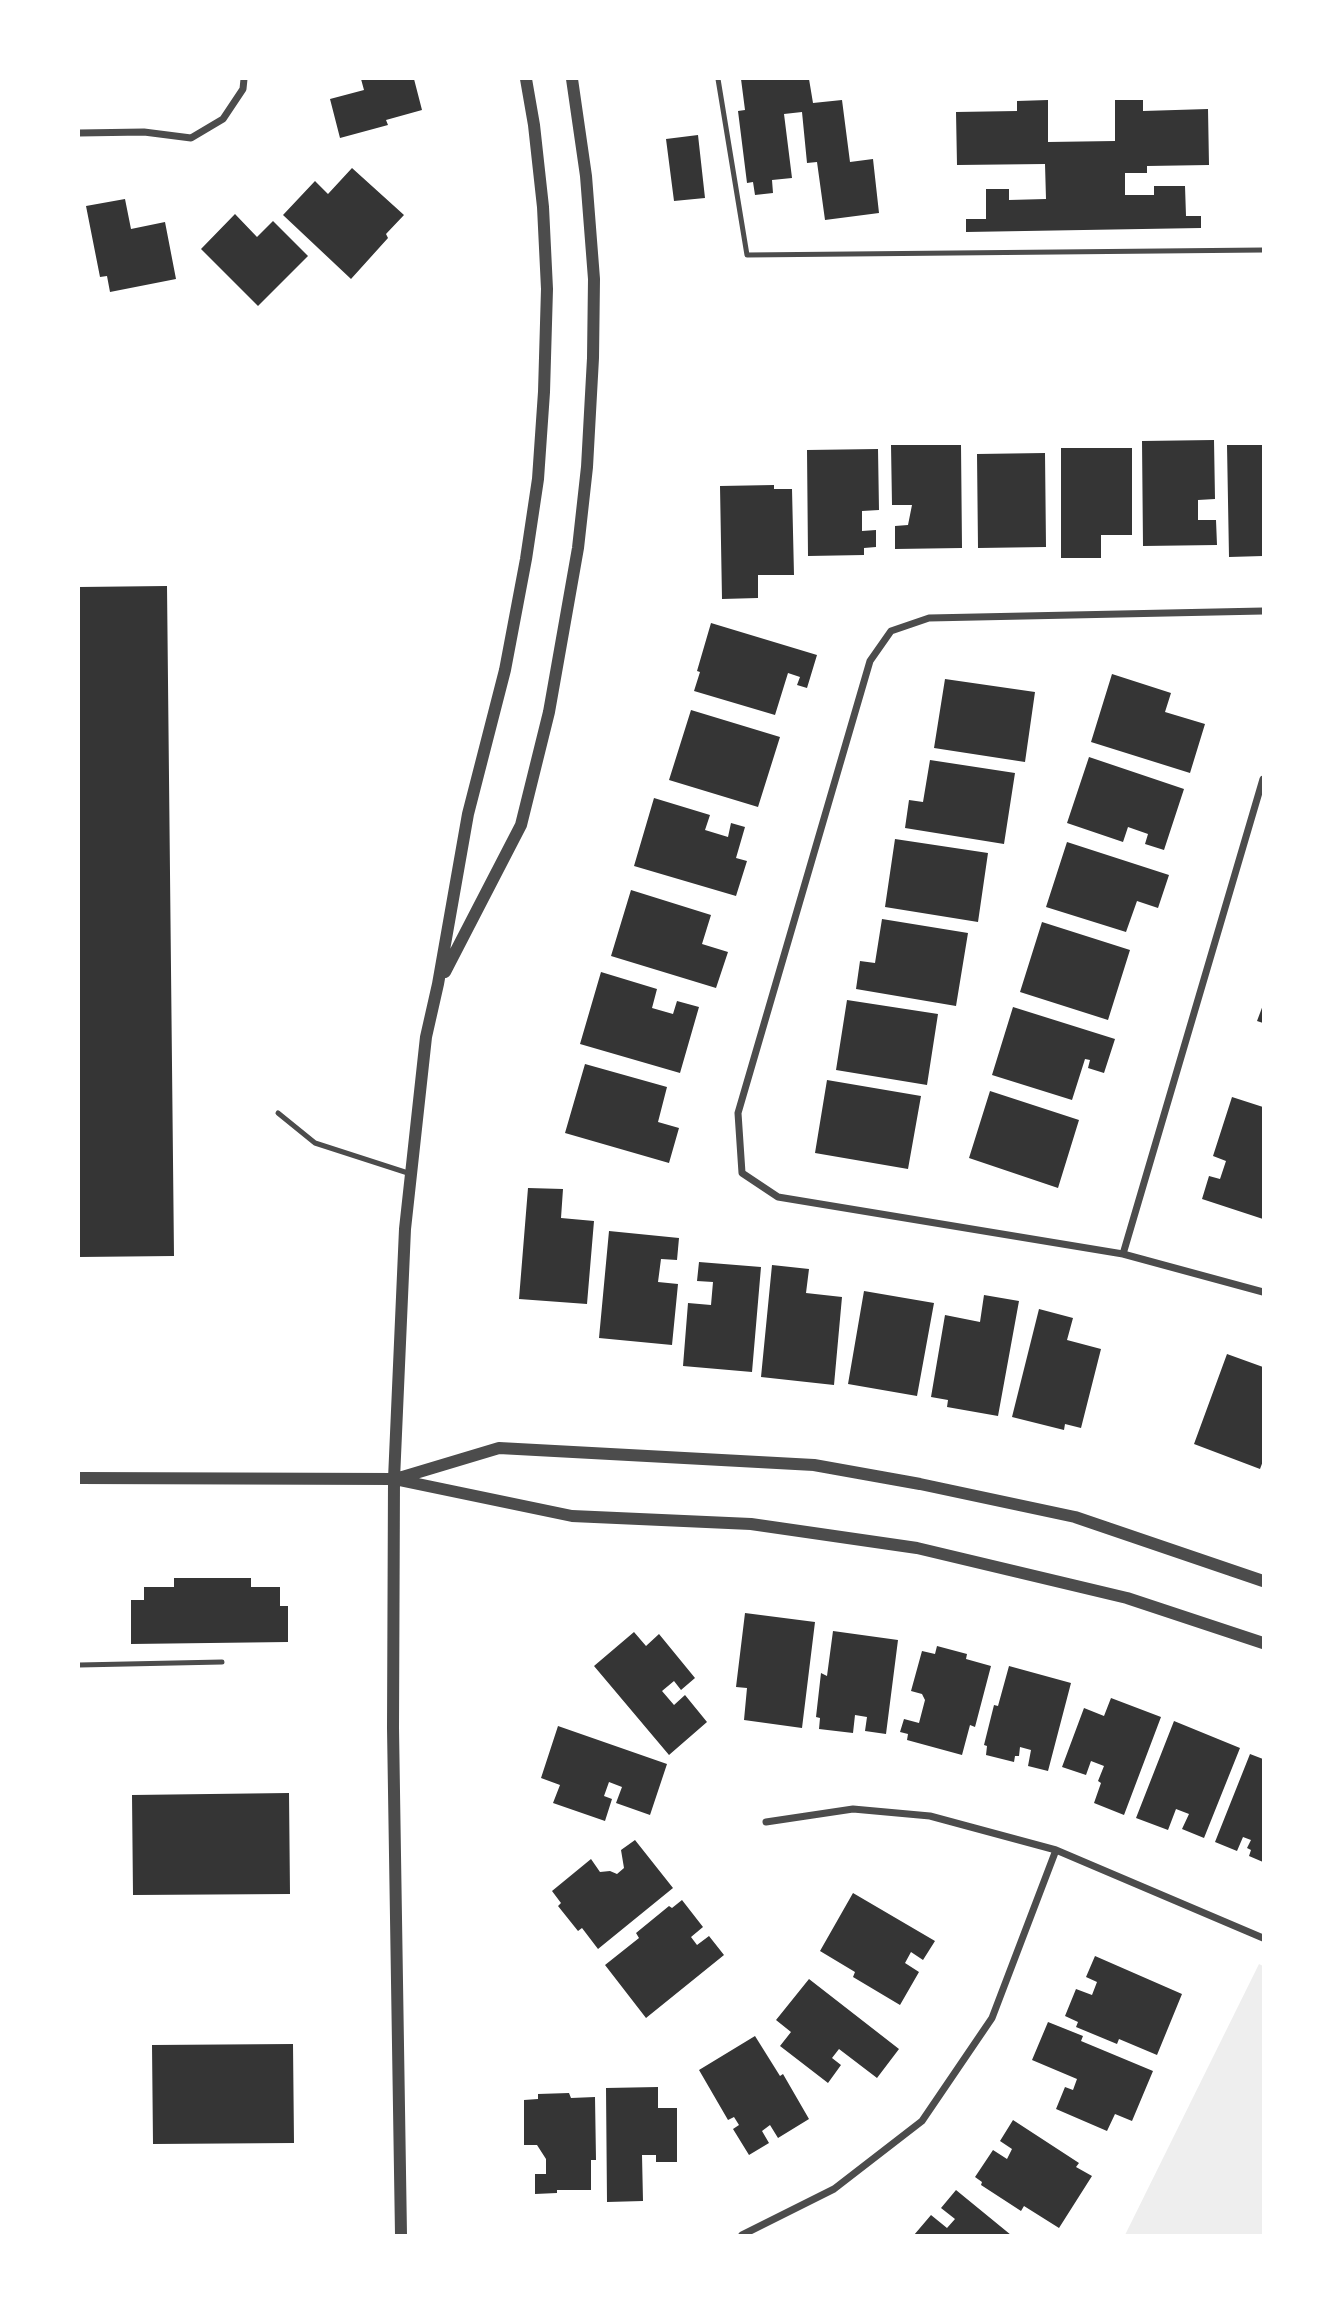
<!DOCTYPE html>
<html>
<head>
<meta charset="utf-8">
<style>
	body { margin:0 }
	#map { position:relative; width:1342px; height:2314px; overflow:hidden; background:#fff; font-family:"Exo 2",sans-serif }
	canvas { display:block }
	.frame { position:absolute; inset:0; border:80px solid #fff; pointer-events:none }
</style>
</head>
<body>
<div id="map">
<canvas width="1342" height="2314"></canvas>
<div class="frame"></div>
</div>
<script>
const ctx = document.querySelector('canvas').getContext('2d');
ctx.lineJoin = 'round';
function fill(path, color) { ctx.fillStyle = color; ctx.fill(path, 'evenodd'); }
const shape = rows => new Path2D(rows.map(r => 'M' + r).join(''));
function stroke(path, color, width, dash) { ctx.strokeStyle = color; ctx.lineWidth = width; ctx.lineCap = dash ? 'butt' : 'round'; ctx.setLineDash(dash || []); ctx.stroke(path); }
fill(shape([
	[1259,1964,1263,1966,1263,2235,1125,2235]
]), '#eee');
fill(shape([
	[361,79,414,79,422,110,386,120,388,125,340,138,330,99,364,90],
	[741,79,809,79,813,103,842,100,850,162,873,159,879,213,825,220,817,162,807,163,802,112,784,114,792,178,772,180,773,193,755,195,753,182,747,183,738,111,745,110],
	[1048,100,1048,142,1115,141,1115,100,1143,100,1143,111,1208,109,1209,165,1147,166,1147,173,1125,173,1125,195,1154,195,1154,186,1185,186,1186,216,1201,216,1201,228,966,232,966,219,986,219,986,189,1009,189,1009,200,1046,199,1045,164,957,165,956,112,1017,111,1017,101],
	[698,135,705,198,674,201,666,139],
	[352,168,404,215,386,234,388,238,351,279,283,215,315,181,328,194],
	[125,199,131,229,165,222,176,279,110,292,107,276,100,277,86,206],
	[235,214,257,237,273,221,308,256,258,306,201,249],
	[1214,440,1215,499,1198,500,1198,520,1216,520,1217,545,1143,546,1142,441],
	[891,445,961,445,962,548,895,549,895,526,908,525,912,505,892,505],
	[1227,445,1263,445,1263,556,1229,557],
	[1061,448,1132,448,1132,535,1101,535,1101,558,1061,558],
	[878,449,879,510,862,511,862,531,876,530,876,547,864,548,864,555,808,556,807,450],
	[1045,453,1046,547,978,548,977,454],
	[774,485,774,489,792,489,794,575,758,575,758,598,722,599,720,486],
	[167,586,174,1256,79,1257,79,587],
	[711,623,817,655,807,688,797,685,800,677,788,673,775,715,694,691,700,672,697,671],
	[1112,674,1171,693,1165,712,1205,724,1190,773,1091,742],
	[945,679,1035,692,1025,762,934,748],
	[691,710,780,737,758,807,669,780],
	[1089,757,1184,789,1164,850,1145,844,1148,834,1128,827,1123,842,1067,823],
	[930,760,1015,773,1004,844,905,828,909,800,923,802],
	[654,798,710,815,705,830,728,837,731,823,745,827,736,858,747,861,736,896,634,866],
	[895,839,988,853,978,922,885,907],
	[1067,842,1169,875,1158,908,1137,901,1126,932,1046,907],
	[631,890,711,915,702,944,728,952,716,988,611,956],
	[882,919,968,933,956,1006,856,989,860,961,875,963],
	[1042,922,1130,950,1108,1020,1020,992],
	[601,972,657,989,652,1008,673,1014,677,1001,699,1007,680,1073,580,1044],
	[847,1000,938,1014,927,1085,836,1070],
	[1263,1005,1263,1023,1257,1021],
	[1013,1007,1115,1039,1104,1073,1088,1068,1090,1060,1085,1059,1072,1100,992,1075],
	[585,1064,667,1087,658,1122,679,1128,669,1163,565,1133],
	[827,1080,921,1096,908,1169,815,1153],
	[990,1091,1079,1120,1058,1188,969,1158],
	[1232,1097,1263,1107,1263,1219,1202,1199,1209,1176,1220,1179,1226,1161,1213,1156],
	[528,1188,563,1189,561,1218,594,1221,587,1304,519,1299],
	[609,1231,679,1238,677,1260,661,1259,658,1282,678,1284,672,1345,599,1338],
	[699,1262,761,1267,752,1372,683,1366,688,1303,711,1305,713,1282,697,1281],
	[772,1265,809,1269,806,1293,842,1297,834,1385,761,1377],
	[864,1291,934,1303,917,1396,848,1384],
	[984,1295,1019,1301,998,1416,947,1407,948,1400,931,1397,945,1315,980,1322],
	[1039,1309,1073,1318,1067,1340,1101,1349,1081,1428,1065,1424,1064,1430,1012,1417],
	[1227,1354,1263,1367,1263,1461,1260,1469,1194,1444],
	[174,1578,251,1578,251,1587,280,1587,280,1606,288,1606,288,1642,131,1644,131,1600,144,1600,144,1587,174,1587],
	[745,1613,815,1622,802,1728,744,1720,747,1688,736,1687],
	[833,1631,898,1640,886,1734,865,1731,867,1717,855,1715,853,1733,819,1729,820,1718,816,1717,821,1673,827,1676],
	[634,1632,646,1646,659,1634,695,1678,681,1690,674,1681,662,1691,674,1705,685,1695,707,1722,669,1755,594,1666],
	[937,1646,967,1654,966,1659,991,1666,975,1727,970,1725,962,1755,907,1740,908,1734,900,1732,904,1719,919,1723,925,1700,922,1694,911,1691,922,1651,935,1654],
	[1009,1666,1071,1683,1048,1771,1028,1766,1031,1750,1020,1747,1019,1756,1015,1756,1014,1762,986,1755,987,1746,984,1745,994,1705,998,1706],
	[1111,1698,1161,1717,1124,1815,1094,1803,1101,1783,1098,1781,1104,1766,1091,1761,1086,1775,1062,1767,1084,1708,1104,1716],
	[1174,1721,1240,1748,1204,1838,1182,1829,1189,1814,1176,1809,1168,1830,1136,1818],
	[558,1726,667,1764,650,1815,616,1803,622,1787,609,1782,604,1796,612,1799,605,1821,553,1803,560,1785,541,1778],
	[1250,1754,1263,1759,1263,1862,1249,1856,1251,1850,1247,1848,1251,1840,1243,1837,1237,1851,1215,1842],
	[289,1793,290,1894,133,1895,132,1795],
	[635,1840,673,1888,598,1949,582,1928,578,1931,558,1906,561,1903,552,1891,591,1859,600,1872,610,1871,617,1874,624,1868,621,1850],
	[853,1893,935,1941,923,1960,911,1952,905,1963,919,1972,900,2005,853,1977,855,1972,820,1951],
	[682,1900,703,1927,691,1937,697,1945,709,1936,724,1955,646,2018,605,1965,639,1938,636,1933,669,1906,672,1908],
	[1095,1956,1182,1994,1157,2055,1119,2039,1117,2044,1076,2027,1078,2022,1065,2016,1076,1989,1092,1995,1097,1982,1086,1977],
	[809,1979,899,2049,877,2078,839,2049,832,2058,841,2065,828,2083,780,2046,791,2032,776,2020],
	[1048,2022,1083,2036,1081,2041,1153,2071,1132,2121,1115,2114,1107,2131,1056,2109,1065,2087,1073,2090,1077,2079,1032,2060],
	[755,2036,780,2076,783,2074,809,2119,778,2138,770,2125,762,2131,769,2143,749,2155,733,2129,739,2125,734,2117,728,2120,699,2070],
	[293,2044,294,2143,153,2144,152,2045],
	[658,2087,658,2108,677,2108,677,2162,656,2162,656,2155,642,2155,643,2201,607,2202,606,2088],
	[569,2093,571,2098,595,2097,596,2160,591,2160,591,2190,557,2190,557,2193,535,2194,535,2174,546,2174,546,2159,537,2145,524,2145,524,2100,538,2099,538,2094],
	[1013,2120,1079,2163,1076,2167,1092,2176,1059,2228,1024,2206,1021,2211,981,2185,982,2182,975,2177,993,2150,1007,2159,1012,2149,1000,2141],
	[956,2190,1011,2235,914,2235,931,2215,947,2228,955,2219,941,2208]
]), '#353535');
stroke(shape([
	[718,79,747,255,1263,250],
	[278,1113,315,1143,411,1174],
	[79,1665,222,1662]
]), '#4c4c4c', 5);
stroke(shape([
	[79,133,144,132,191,138,223,119,243,89,244,79],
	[1263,611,929,618,891,631,870,661,738,1113,742,1173,778,1197,1123,1254,1263,1292],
	[1123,1254,1263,779],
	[766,1822,853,1809,930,1816,1056,1850,1263,1938],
	[742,2235,834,2189,922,2121,992,2018,1056,1850]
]), '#4c4c4c', 7);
stroke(shape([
	[445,972,521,825,549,712,578,548,587,467,593,358,594,279,586,176,572,79],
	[79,1478,394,1479,572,1516,751,1524,917,1548,1127,1598,1263,1643],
	[399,1478,499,1448,814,1465,920,1484,1075,1517,1263,1581],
	[401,2235,393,1728,394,1479,405,1229,426,1037,438,984,468,814,505,670,526,559,538,479,544,392,547,289,543,207,534,125,526,79]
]), '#4c4c4c', 12);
</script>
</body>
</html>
